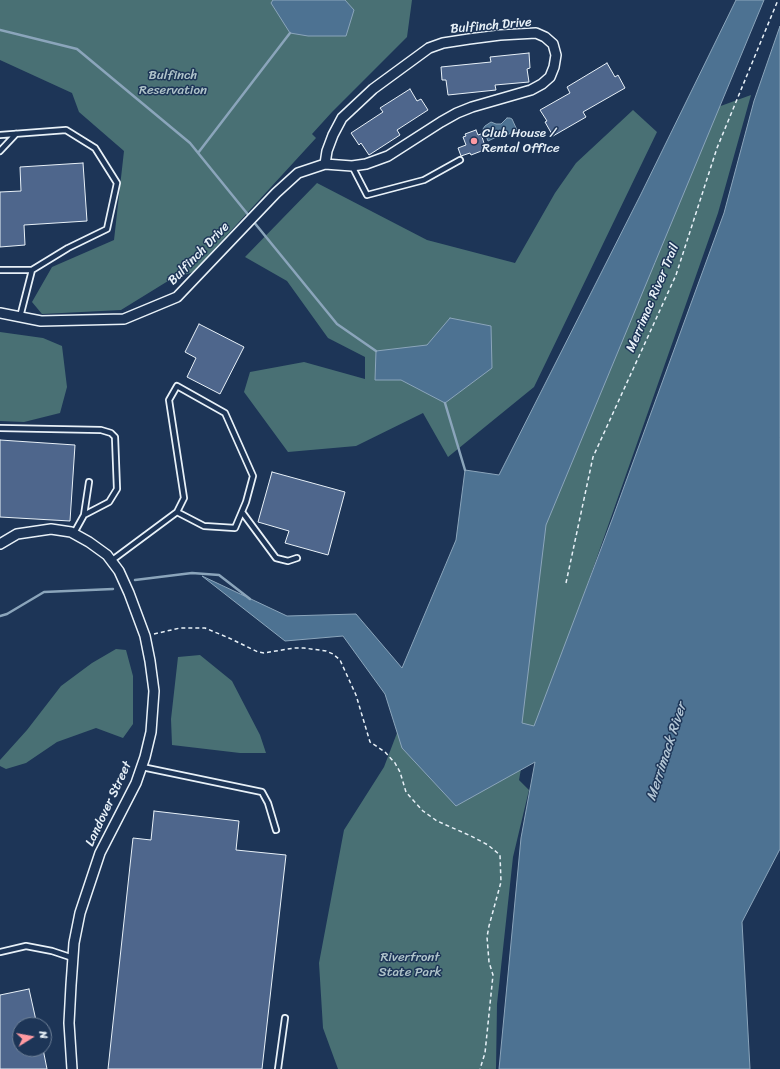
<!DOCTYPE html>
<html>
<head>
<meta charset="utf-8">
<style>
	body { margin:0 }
	#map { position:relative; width:780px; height:1069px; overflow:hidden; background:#1d3557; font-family:Sriracha,sans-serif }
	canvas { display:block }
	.north { position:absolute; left:12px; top:1017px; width:40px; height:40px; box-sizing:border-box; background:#1d3557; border:1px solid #6e8097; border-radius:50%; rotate:79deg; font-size:11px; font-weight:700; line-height:16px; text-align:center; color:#e8f1f8 }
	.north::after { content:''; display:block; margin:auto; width:14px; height:18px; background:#ff9aa2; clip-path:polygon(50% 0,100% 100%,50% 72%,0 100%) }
</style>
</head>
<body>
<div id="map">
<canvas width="780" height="1069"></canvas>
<div class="north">N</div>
</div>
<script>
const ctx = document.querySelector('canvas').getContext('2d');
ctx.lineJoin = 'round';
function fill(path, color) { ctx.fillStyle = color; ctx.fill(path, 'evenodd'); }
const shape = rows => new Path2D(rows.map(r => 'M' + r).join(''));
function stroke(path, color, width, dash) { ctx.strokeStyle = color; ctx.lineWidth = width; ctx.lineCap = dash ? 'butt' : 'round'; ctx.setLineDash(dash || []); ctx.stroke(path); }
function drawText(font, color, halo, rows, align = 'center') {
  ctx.font = font + ' Sriracha,sans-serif'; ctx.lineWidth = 3; ctx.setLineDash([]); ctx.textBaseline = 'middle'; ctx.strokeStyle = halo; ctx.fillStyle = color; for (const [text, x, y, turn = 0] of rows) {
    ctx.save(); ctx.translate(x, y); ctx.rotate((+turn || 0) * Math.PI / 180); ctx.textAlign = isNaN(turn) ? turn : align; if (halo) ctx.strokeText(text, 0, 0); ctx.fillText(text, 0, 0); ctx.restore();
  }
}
fill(shape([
	[0,0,412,0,407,37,332,112,312,134,316,138,193,272,168,281,121,310,42,314,32,302,52,267,114,240,124,151,79,112,72,93,0,60],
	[751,95,718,213,551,688,524,752,519,780,529,790,513,857,497,1004,496,1069,338,1069,323,1028,319,963,344,830,384,767,405,712,682,120],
	[633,110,657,132,534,387,448,457,423,413,356,446,288,452,244,392,250,372,304,362,365,379,365,357,328,338,287,281,245,257,317,183,427,240,515,263,555,193,576,163],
	[0,332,43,338,62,346,67,387,60,413,24,422,0,421],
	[116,649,126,650,133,676,133,724,123,738,96,728,57,742,26,763,6,769,0,766,0,760,27,730,61,686,92,663],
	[200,655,232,681,260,735,266,753,240,753,172,745,171,719,178,657]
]), '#497074');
const water = shape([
	[273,0,345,0,354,10,346,36,308,36,290,33,271,3,273,0],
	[736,0,764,0,546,525,522,723,534,726,613,517,724,213,754,101,780,26,780,849,742,922,750,1069,499,1069,521,838,535,762,456,806,402,748,385,694,343,636,285,641,202,576,287,616,356,614,402,668,456,540,465,470,499,475,641,194,736,0],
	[507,118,510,118,512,119,517,130,507,135,505,133,488,141,483,129,485,126,491,122,496,124,501,124,507,118],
	[450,318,491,326,492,368,445,403,401,380,375,380,376,351,427,345,450,318]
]);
fill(water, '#4d7292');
stroke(water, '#8ba5bb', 1);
stroke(shape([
	[0,30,77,49,190,143,250,217],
	[198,153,290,33],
	[253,221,337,324,376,351],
	[445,403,465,470],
	[135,580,192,573,219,575,250,599],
	[0,616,7,614,44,592,113,589]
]), '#8ba5bb', 2.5);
const building = shape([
	[529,53,530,68,527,69,529,82,495,85,496,90,448,95,446,80,442,80,441,67,491,62,490,57,529,53],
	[607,63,615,77,618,75,625,88,583,112,586,117,553,136,545,122,547,121,540,110,570,93,567,87,607,63],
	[410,89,417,101,421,99,428,110,397,130,400,135,369,155,361,143,359,145,351,133,383,112,380,108,410,89],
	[476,130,478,135,481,134,485,146,483,146,484,150,471,155,470,153,461,156,458,148,466,145,463,137,466,136,465,134,476,130],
	[83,163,87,221,24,225,25,245,0,247,0,192,21,191,20,167,83,163],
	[199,324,244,347,220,394,187,377,196,358,185,352,199,324],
	[0,440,75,445,70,521,0,517,0,440],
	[272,472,345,492,328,555,285,543,289,531,258,522,272,472],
	[154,811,239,821,236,850,286,855,262,1069,108,1069,133,838,151,840,154,811],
	[29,989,37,1025,20,1025,20,1049,43,1049,47,1069,0,1069,0,995,29,989]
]);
fill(building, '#4e668c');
stroke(building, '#e8f1f8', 1);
const service = shape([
	[0,135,66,130,95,148,117,183,107,229,68,248,32,270,20,317],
	[0,151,16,134],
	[352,166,367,195,424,180,460,160],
	[0,270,32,270],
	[0,428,101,430,111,433,115,437,117,489,109,502,84,515,74,533],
	[242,512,276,558,288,561,297,558],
	[84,515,89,482],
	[111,561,177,512,204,526,235,528,246,502,253,476,225,413,177,386,169,400,184,498,177,512],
	[142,767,262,792,268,803,276,830],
	[0,952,26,946,52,951,73,958],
	[278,1069,285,1018]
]);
const minor = shape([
	[0,313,41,321,124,319,177,297,276,193,298,173,325,164,352,166,366,164,388,156,441,122,457,113,472,107,531,90,542,84,550,77,554,67,556,55,553,44,545,37,536,33,500,35,469,39,443,43,429,48,373,89,342,118,333,135,327,151,325,164],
	[0,544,17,534,51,529,71,532,89,542,107,555,119,571,129,593,145,636,150,661,154,691,151,732,145,757,136,783,100,853,80,913,74,943,71,985,69,1023,72,1069]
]);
stroke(service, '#e8f1f8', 8);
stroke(minor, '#e8f1f8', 12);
stroke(shape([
	[566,583,593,457,676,275,717,148,778,0],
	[154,634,180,628,205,628,229,638,258,652,264,653,294,648,304,648,326,651,333,654,340,660,356,695,370,742,385,752,395,763,400,772,406,792,412,799,423,811,437,821,471,836,488,845,500,855,501,882,489,926,487,937,489,962,493,975,485,1053,480,1069]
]), '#e8f1f8', 1.5, [4, 3]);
stroke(service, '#1d3557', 4.5);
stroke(minor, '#1d3557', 9);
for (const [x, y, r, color] of [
	[474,141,4,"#ff9aa2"]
]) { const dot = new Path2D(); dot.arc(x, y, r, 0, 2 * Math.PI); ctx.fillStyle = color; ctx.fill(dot); stroke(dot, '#1d3557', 1.5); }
drawText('13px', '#e8f1f8', '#1d3557', [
	["Bulfinch Drive",491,26,-5],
	["Bulfinch Drive",199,254,-46],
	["Merrimac River Trail",653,298,-67],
	["Landover Street",109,804,-65]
]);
drawText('13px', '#b0c4ca', '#1d3557', [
	["Bulfinch",173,76],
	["Reservation",173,91],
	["Riverfront",410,958],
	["State Park",410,973]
]);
drawText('13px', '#e8f1f8', '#1d3557', [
	["Club House /",482,134],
	["Rental Office",482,149]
], 'left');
drawText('italic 14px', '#b2c5d4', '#1d3557', [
	["Merrimack River",667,752,-72]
]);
</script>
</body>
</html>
